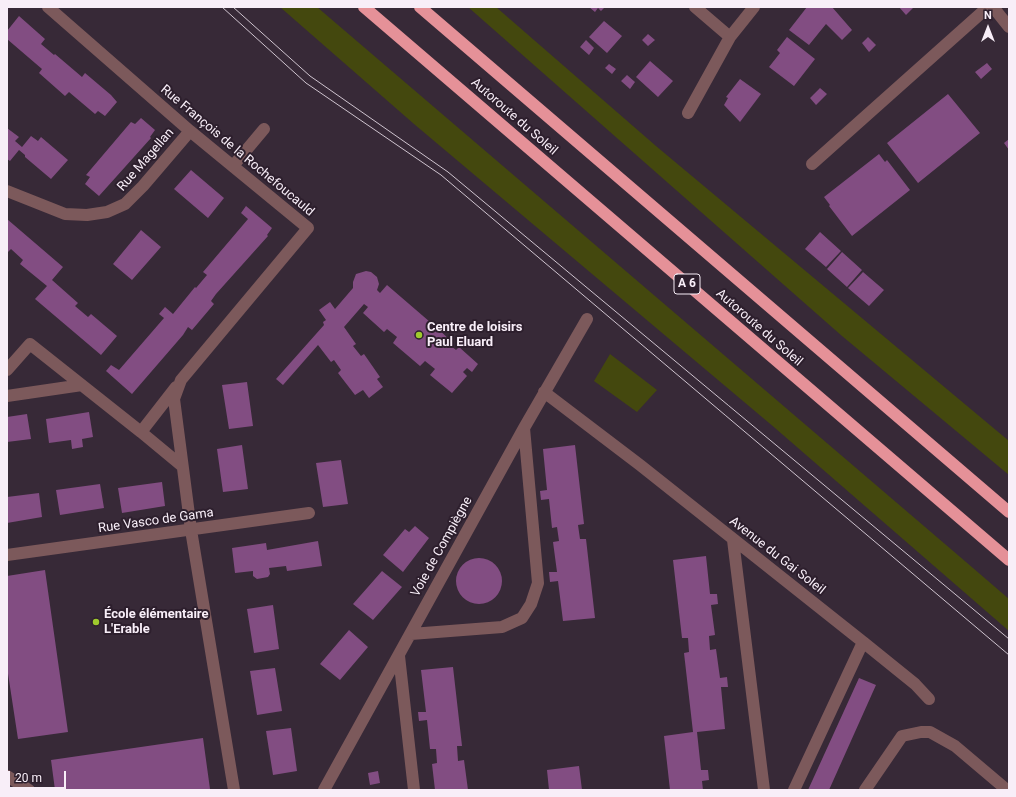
<!DOCTYPE html>
<html>
<head>
<meta charset="utf-8">
<style>
	body { margin:0 }
	#map { position:relative; width:1016px; height:797px; overflow:hidden; background:#372937; font-family:Roboto,sans-serif }
	canvas { display:block }
	.frame { position:absolute; inset:0; border:8px solid #f8eef8; pointer-events:none }
	.north { position:absolute; left:968px; top:8px; width:40px; height:40px; -webkit-text-stroke:3px #2d1f2d; paint-order:stroke; rotate:0deg; font-size:11px; font-weight:700; line-height:16px; text-align:center; color:#f8eef8 }
	.north::after { content:''; display:block; margin:auto; width:14px; height:18px; background:#f8eef8; clip-path:polygon(50% 0,100% 100%,50% 72%,0 100%) }
	.scale { position:absolute; left:8px; top:771px; width:58px; height:18px; box-sizing:border-box; border:2px solid #f8eef8; border-top:0; padding-left:5px; font-size:12px; line-height:14px; white-space:nowrap; color:#f8eef8; -webkit-text-stroke:3px #2d1f2d; paint-order:stroke }
</style>
</head>
<body>
<div id="map">
<canvas width="1016" height="797"></canvas>
<div class="frame"></div>
<div class="north">N</div>
<div class="scale">20 m</div>
</div>
<script>
const ctx = document.querySelector('canvas').getContext('2d');
ctx.lineJoin = 'round';
function fillPath(path, color) { ctx.fillStyle = color; ctx.fill(path, 'evenodd'); }
const poly = rows => new Path2D(rows.map(r => 'M' + r).join(''));
function trace(path, color, width, dash) { ctx.strokeStyle = color; ctx.lineWidth = width; ctx.lineCap = dash ? 'butt' : 'round'; ctx.setLineDash(dash || []); ctx.stroke(path); }
function write(font, color, halo, rows, align = 'center') {
  ctx.font = font + ' Roboto,sans-serif'; ctx.lineWidth = 4; ctx.setLineDash([]); ctx.textBaseline = 'middle'; ctx.strokeStyle = halo; ctx.fillStyle = color; for (const [text, x, y, turn = 0] of rows) {
    ctx.save(); ctx.translate(x, y); ctx.rotate((+turn || 0) * Math.PI / 180); ctx.textAlign = isNaN(turn) ? turn : align; if (halo) ctx.strokeText(text, 0, 0); ctx.fillText(text, 0, 0); ctx.restore();
  }
}
fillPath(poly([
	[280,7,317,7,966,562,1009,599,1009,631,775,428,414,124],
	[468,7,496,7,656,146,1009,441,1009,475,842,336],
	[610,354,657,390,637,412,594,381]
]), '#44480e');
fillPath(poly([
	[589,7,605,7,601,11,598,8,595,12],
	[807,7,832,7,852,30,842,40,826,24,809,45,789,30],
	[899,7,914,7,906,15],
	[19,16,45,39,41,44,54,55,55,54,82,77,85,73,111,95,117,102,105,116,98,111,95,114,69,92,65,96,39,73,42,69,7,39,7,31],
	[604,21,622,36,607,53,589,37],
	[648,34,655,40,648,46,642,40],
	[787,37,815,59,794,86,769,67,780,53,777,50],
	[868,37,876,45,869,52,862,43],
	[586,40,594,48,589,55,580,47],
	[650,61,673,81,658,97,636,77],
	[987,63,992,69,981,79,975,72],
	[609,64,616,69,612,74,605,68],
	[627,75,635,82,630,89,621,81],
	[740,79,761,94,740,122,724,105,728,98,726,97],
	[820,88,827,94,816,105,810,98],
	[948,94,980,133,918,183,887,143],
	[141,118,155,130,150,137,151,138,99,196,85,184,90,177,86,175,131,122,135,124],
	[7,128,19,137,15,141,22,147,31,136,38,141,41,137,68,160,51,179,25,157,25,155,19,150,10,161,7,159],
	[1009,139,1009,150,1004,143],
	[879,154,885,162,887,160,910,190,852,236,829,206,830,205,824,197],
	[191,170,224,198,208,218,174,189],
	[246,206,272,228,267,235,268,236,216,294,211,301,214,304,192,330,188,327,183,335,132,394,106,371,111,365,119,370,164,318,159,314,165,307,173,314,195,287,196,288,207,275,203,272,248,219,241,213],
	[7,219,63,267,52,280,78,303,75,306,88,317,91,314,117,336,101,355,35,299,47,286,20,264,23,260,11,249,7,253],
	[141,230,161,247,132,280,113,264],
	[820,232,841,251,826,267,805,249],
	[842,252,862,270,847,287,827,269],
	[366,271,371,272,377,277,379,284,377,290,380,293,387,285,430,322,427,325,432,329,435,326,453,343,451,346,456,350,459,347,478,364,472,372,467,368,463,372,467,376,452,393,430,375,435,369,425,361,420,366,393,343,397,337,387,329,384,332,363,313,368,307,364,304,344,327,356,344,353,346,361,356,364,354,380,377,377,379,383,387,369,398,363,390,355,395,338,373,341,370,334,360,331,362,318,345,283,385,276,379,324,325,323,322,326,320,319,310,330,302,335,309,353,288,353,282,356,274],
	[863,272,884,290,869,306,848,288],
	[247,382,253,426,229,429,222,385],
	[89,412,93,437,82,439,83,447,72,449,71,440,49,443,46,419],
	[27,414,31,439,7,442,7,417],
	[242,445,248,489,223,492,217,449],
	[575,445,584,524,578,525,580,539,586,539,595,618,563,621,558,581,550,582,549,572,557,572,553,542,559,541,557,527,552,528,549,499,541,500,540,491,547,490,543,449],
	[341,460,348,504,323,507,316,463],
	[162,482,165,506,122,513,118,488],
	[100,484,104,508,60,515,56,490],
	[39,493,42,517,7,523,7,497],
	[415,526,429,538,403,572,383,555,405,529,409,532],
	[318,541,322,566,287,571,286,566,269,568,270,574,268,577,257,579,253,576,253,571,235,573,232,548,266,543,267,550],
	[706,556,710,594,717,594,718,604,711,605,715,635,709,636,710,650,716,649,720,678,727,677,728,687,721,687,725,729,697,732,701,770,708,770,709,780,702,781,703,790,670,790,664,736,693,732,684,653,689,652,688,638,682,638,673,560],
	'456 581a23 23 0 1 1 46 0a23 23 0 1 1-46 0Z',
	[45,570,68,732,18,739,7,667,7,576],
	[382,571,402,587,373,620,353,604],
	[273,605,279,649,254,653,247,609],
	[349,630,368,647,340,680,320,664],
	[453,667,462,746,457,746,458,761,464,760,468,790,435,790,432,764,437,763,436,749,430,749,427,720,419,721,418,712,426,712,421,670],
	[275,668,282,711,257,715,250,671],
	[859,678,876,685,829,790,808,790],
	[291,728,297,771,273,775,266,731],
	[203,738,210,789,55,790,51,760],
	[579,766,582,790,549,790,547,770],
	[378,771,380,783,370,785,368,773]
]), '#824d82');
trace(poly([
	[48,7,190,131,308,228,181,380,174,399,191,530,234,790],
	[695,7,730,37],
	[993,7,1009,27],
	[688,113,730,37,754,7],
	[812,164,988,7],
	[233,166,264,129],
	[7,191,65,214,87,215,107,212,125,204,143,186,190,131],
	[7,370,30,344,141,432],
	[176,387,141,432,182,466],
	[544,392,640,465,863,642,794,790],
	[7,396,82,385],
	[733,540,764,790],
	[7,555,309,513],
	[411,634,502,627,522,618,531,604,538,583,524,428],
	[863,642,915,684,929,699],
	[399,656,414,790],
	[7,776,29,790],
	[324,790,524,428,587,319],
	[865,790,902,736,921,732,930,732,955,746,1007,790]
]), '#7c595b', 12);
trace(poly([
	[364,7,1009,560],
	[420,7,1009,512]
]), '#e59198', 12);
trace(poly([
	[222,7,306,83,441,175,1009,655],
	[233,7,310,76,448,172,1009,639]
]), '#cfc4cf', 1);
for (const [x, y, r, color] of [
	[419,335,4,"#9fca2d"],
	[96,622,4,"#9fca2d"]
]) { const dot = new Path2D(); dot.arc(x, y, r, 0, 2 * Math.PI); ctx.fillStyle = color; ctx.fill(dot); trace(dot, '#2d1f2d', 1.5); }
for (const [x, y, w] of [
	[687,284,26]
]) { const box = new Path2D(); box.roundRect(x - w / 2, y - 10, w, 20, 3); ctx.fillStyle = '#2d1f2d'; ctx.fill(box); trace(box, '#f8eef8', 1); }
write('bold 12px', '#f8eef8', null, [
	["A 6",687,284]
]);
write('13px', '#f8eef8', '#2d1f2d', [
	["Autoroute du Soleil",514,117,41],
	["Rue François de la Rochefoucauld",237,151,40],
	["Rue Magellan",146,160,-49],
	["Autoroute du Soleil",759,328,41],
	["Rue Vasco de Gama",156,521,-8],
	["Voie de Compiègne",442,547,-61],
	["Avenue du Gai Soleil",777,556,38]
]);
write('bold 13px', '#f8eef8', '#2d1f2d', [
	["Centre de loisirs",427,328],
	["Paul Eluard",427,343],
	["École élémentaire",104,615],
	["L'Erable",104,630]
], 'left');
</script>
</body>
</html>
